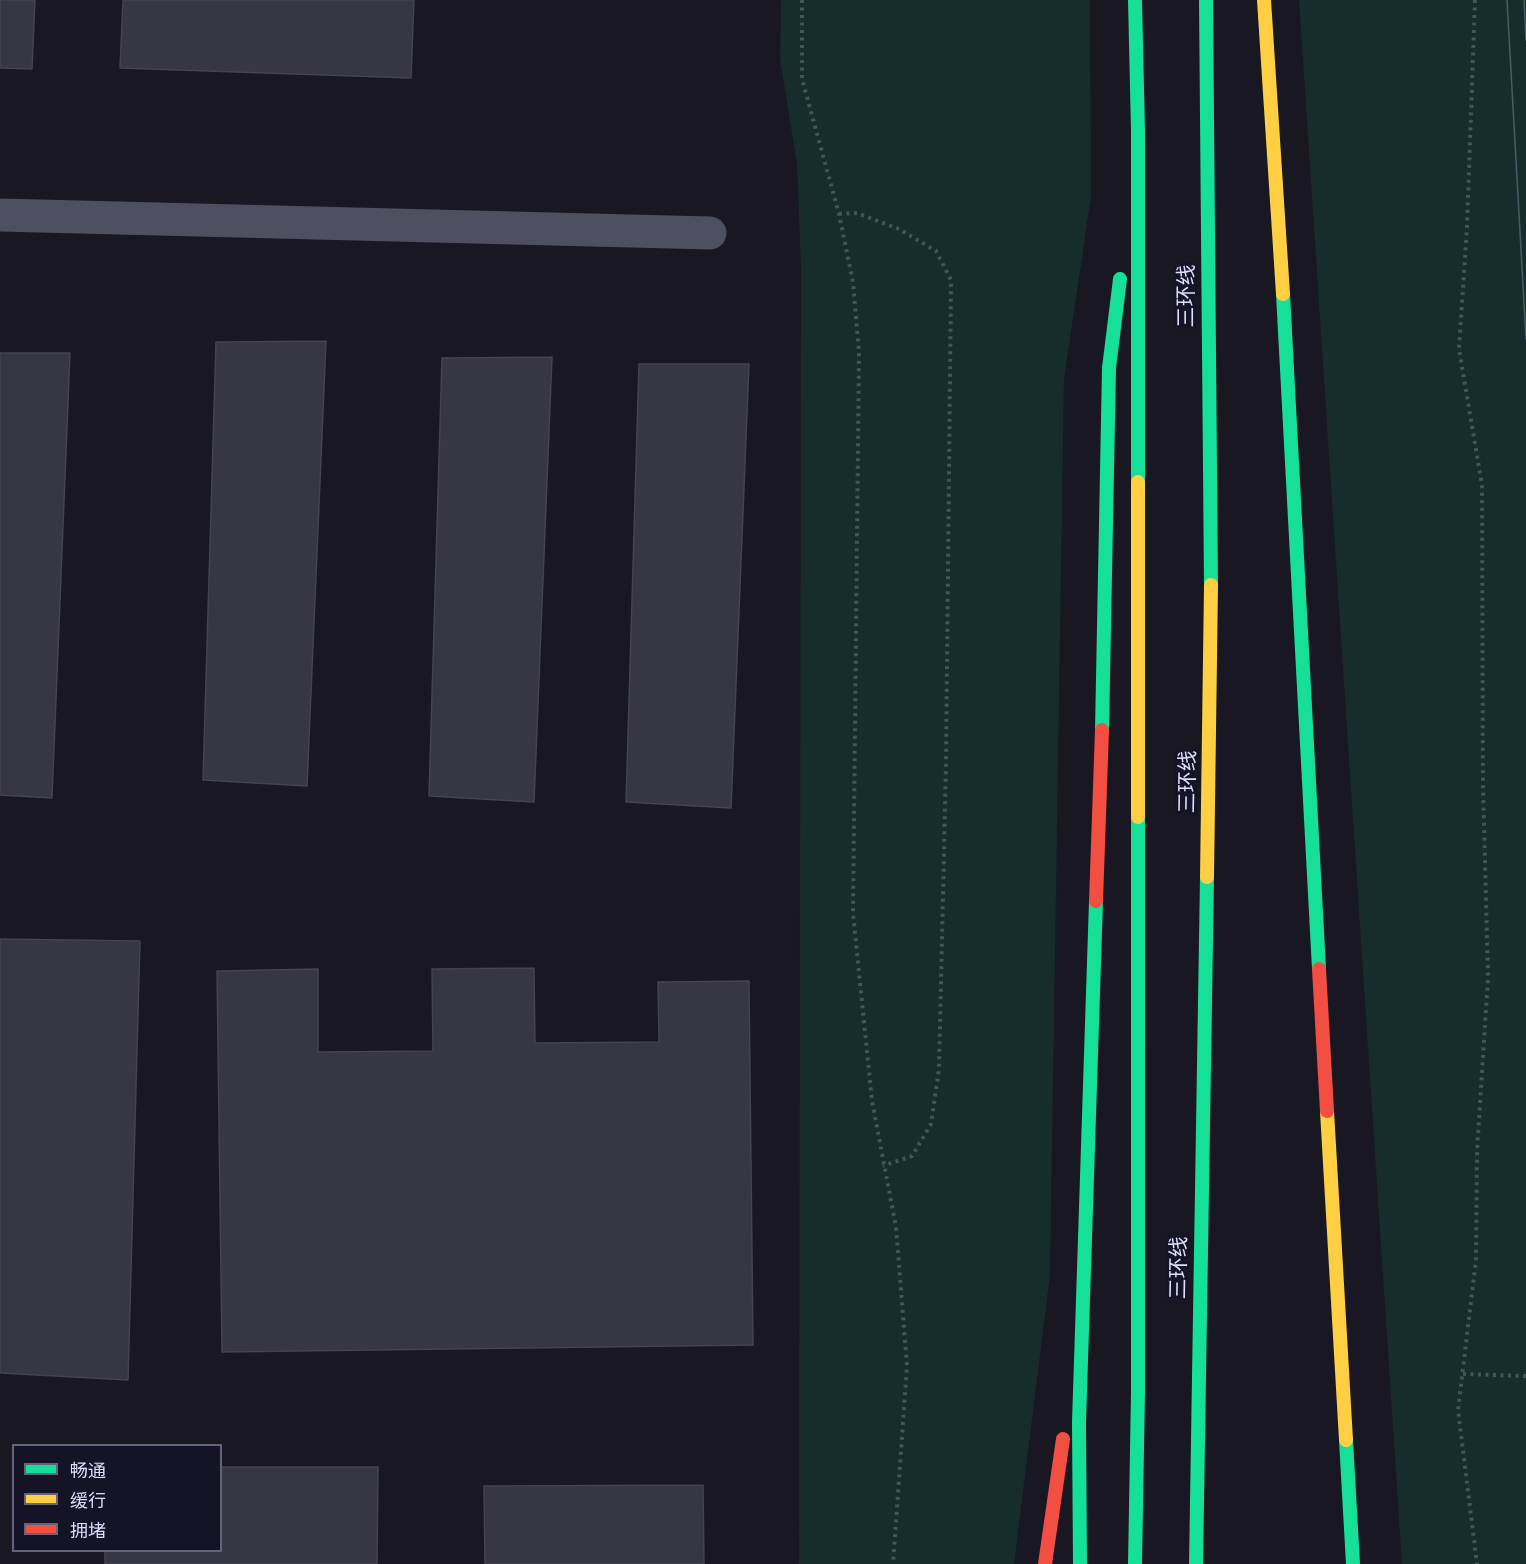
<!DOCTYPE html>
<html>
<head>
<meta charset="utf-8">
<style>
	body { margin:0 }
	#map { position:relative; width:1526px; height:1564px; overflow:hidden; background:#181722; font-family:Raleway,"Noto Sans SC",sans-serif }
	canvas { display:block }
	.legend { position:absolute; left:12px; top:1444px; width:210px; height:108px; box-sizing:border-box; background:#151326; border:2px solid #65647b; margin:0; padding:8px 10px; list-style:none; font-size:18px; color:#deddfb }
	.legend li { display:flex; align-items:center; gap:12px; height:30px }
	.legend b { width:30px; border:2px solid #65647b }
</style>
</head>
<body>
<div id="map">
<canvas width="1526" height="1564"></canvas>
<ul class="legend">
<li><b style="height:8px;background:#16e098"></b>畅通</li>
<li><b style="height:8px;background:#ffcf43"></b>缓行</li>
<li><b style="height:8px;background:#f24e42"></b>拥堵</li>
</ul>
</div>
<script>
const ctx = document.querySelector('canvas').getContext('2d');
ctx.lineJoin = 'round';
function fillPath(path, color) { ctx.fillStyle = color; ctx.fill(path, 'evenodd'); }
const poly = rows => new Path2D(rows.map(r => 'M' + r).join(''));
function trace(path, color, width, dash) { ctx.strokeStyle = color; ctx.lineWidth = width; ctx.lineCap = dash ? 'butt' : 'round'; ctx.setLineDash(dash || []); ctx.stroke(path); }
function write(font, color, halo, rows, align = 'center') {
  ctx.font = font + ' Raleway,"Noto Sans SC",sans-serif'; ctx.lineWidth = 6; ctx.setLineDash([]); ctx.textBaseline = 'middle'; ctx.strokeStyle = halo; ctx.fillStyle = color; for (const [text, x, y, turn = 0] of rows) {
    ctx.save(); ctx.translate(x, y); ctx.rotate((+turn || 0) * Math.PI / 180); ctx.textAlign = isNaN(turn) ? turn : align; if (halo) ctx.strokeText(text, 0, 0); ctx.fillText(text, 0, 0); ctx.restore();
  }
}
fillPath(poly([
	[781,0,1090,0,1091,196,1064,379,1050,1274,1014,1564,799,1564,801,267,797,164,780,59],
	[1299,0,1526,0,1526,1564,1402,1564]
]), '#172d2b');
const building = poly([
	[0,0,35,0,32,69,0,68,0,0],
	[123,0,414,0,411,78,120,68,123,0],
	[326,341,307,786,203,780,216,342,326,341],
	[0,353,70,353,52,798,0,795,0,353],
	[552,357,534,802,429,796,442,358,552,357],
	[639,364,749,364,731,808,626,802,639,364],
	[0,939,140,941,128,1380,0,1373,0,939],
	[534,968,535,1043,659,1042,658,982,749,981,753,1345,222,1352,217,971,318,969,318,1052,433,1051,432,969,534,968],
	[220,1467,378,1467,377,1564,105,1564,105,1550,220,1550,220,1467],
	[703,1485,704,1564,485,1564,484,1486,703,1485]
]);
fillPath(building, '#373643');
trace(building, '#454354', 1.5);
trace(poly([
	[802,0,802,79,839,214,853,282,859,353,853,913,872,1101,896,1227,907,1366,893,1564],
	[1475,0,1467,227,1459,349,1482,485,1483,785,1488,977,1477,1151,1476,1260,1458,1410,1477,1564],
	[839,214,857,213,899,229,936,251,951,280,946,764,939,1069,931,1124,912,1156,883,1166],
	[1463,1374,1526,1376]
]), '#47535d', 4, [3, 4.5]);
trace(poly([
	[0,215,710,233]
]), '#4e4f61', 33);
trace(poly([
	[1135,0,1138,131,1138,482],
	[1206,0,1211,585],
	[1283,294,1319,969],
	[1102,730,1109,368,1120,279],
	[1346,1440,1353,1564],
	[1080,1564,1079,1422,1096,901],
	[1135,1564,1138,1392,1138,817],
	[1196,1564,1207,877]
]), '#16e098', 14);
trace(poly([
	[1264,0,1283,294],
	[1138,482,1138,817],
	[1207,877,1211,585],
	[1327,1111,1346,1440]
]), '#ffcf43', 14);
trace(poly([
	[1096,901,1102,730],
	[1319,969,1327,1111],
	[1045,1564,1063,1439]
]), '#f24e42', 14);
trace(poly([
	[1507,0,1526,339],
	[1524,0,1526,40]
]), '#485d68', 1.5);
write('21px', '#deddfb', '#151326', [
	["三环线",1187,296,-90],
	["三环线",1188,782,-89],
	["三环线",1179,1268,-89]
]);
</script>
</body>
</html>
